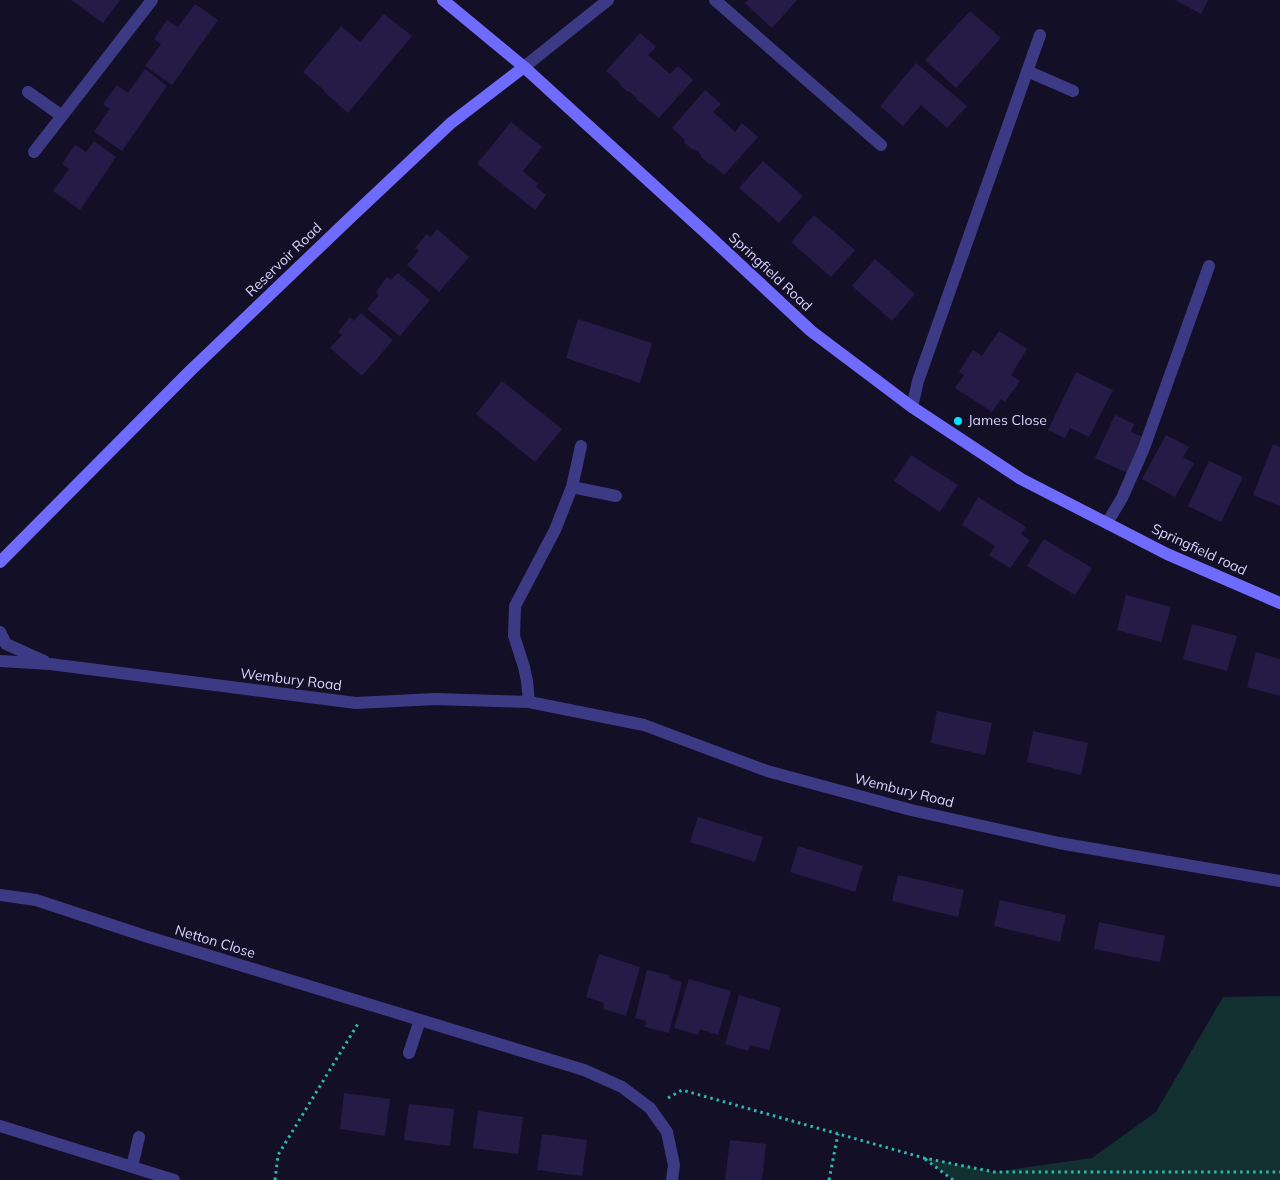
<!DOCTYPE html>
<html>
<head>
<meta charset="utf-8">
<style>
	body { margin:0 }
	canvas { display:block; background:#130f26 }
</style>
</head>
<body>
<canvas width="1280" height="1180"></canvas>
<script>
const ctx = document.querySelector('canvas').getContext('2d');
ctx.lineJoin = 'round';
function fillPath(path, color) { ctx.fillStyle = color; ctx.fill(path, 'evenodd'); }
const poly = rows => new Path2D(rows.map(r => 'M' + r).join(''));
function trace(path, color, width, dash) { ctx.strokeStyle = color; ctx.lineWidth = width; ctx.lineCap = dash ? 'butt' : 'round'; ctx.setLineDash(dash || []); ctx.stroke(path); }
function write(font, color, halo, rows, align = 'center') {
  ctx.font = font + ' Mulish,sans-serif'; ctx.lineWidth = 4; ctx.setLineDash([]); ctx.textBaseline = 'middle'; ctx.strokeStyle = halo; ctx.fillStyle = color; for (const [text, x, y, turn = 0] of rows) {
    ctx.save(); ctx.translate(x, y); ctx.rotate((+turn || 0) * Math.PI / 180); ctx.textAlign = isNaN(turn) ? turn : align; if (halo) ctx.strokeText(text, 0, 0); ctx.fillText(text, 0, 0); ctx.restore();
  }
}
fillPath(poly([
	[1280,996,1280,1180,953,1180,924,1158,994,1172,1092,1158,1156,1112,1223,997]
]), '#12302f');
fillPath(poly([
	[71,0,120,0,103,23],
	[748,0,797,0,772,28,745,3],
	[1175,0,1208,0,1201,14],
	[195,4,218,20,172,85,145,66,161,44,154,39,167,20,178,27],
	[970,11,1001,38,956,88,925,60],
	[384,14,412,36,348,113,324,92,325,91,303,72,341,26,360,42],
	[640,33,656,47,648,55,670,74,678,66,693,80,659,118,636,99,637,98,633,95,629,91,628,92,619,84,620,83,606,71],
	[916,63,967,106,947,128,921,105,903,126,880,106],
	[145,69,167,86,122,151,94,132,110,109,103,104,117,85,128,93],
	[705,90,721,104,713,112,735,132,742,123,758,137,724,175,711,164,710,165,701,157,701,155,698,152,694,149,693,150,684,142,685,140,672,128],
	[511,122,542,147,523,171,538,184,536,187,546,195,535,210,477,164],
	[94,141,116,157,80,210,53,191,69,169,62,164,75,145,86,152],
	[763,161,803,196,779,223,739,188],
	[814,215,855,250,831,277,791,242],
	[437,229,469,257,439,292,407,265,419,251,415,248,427,234,431,237],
	[875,259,915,294,892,321,852,286],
	[398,273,430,300,400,336,367,309,379,295,376,292,387,277,391,280],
	[361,313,393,340,362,376,330,348,342,335,338,332,350,317,354,321],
	[578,319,652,343,640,383,566,358],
	[999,331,1027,349,1011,375,1020,381,1005,402,1001,399,992,412,955,388,964,375,959,372,973,350,982,356],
	[1076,372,1113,390,1089,437,1070,428,1065,438,1048,430],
	[502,381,562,429,535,462,476,414],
	[1115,415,1134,424,1131,432,1143,437,1127,473,1095,458],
	[1166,435,1189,447,1183,457,1194,463,1175,497,1142,479],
	[1273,444,1280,447,1280,506,1253,495],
	[911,455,958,485,940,512,894,481],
	[1209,461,1243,477,1221,522,1188,506],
	[978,497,1026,527,1021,534,1030,540,1010,568,989,555,995,546,962,525],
	[1044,539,1092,568,1075,595,1027,566],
	[1126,595,1171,607,1161,642,1117,630],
	[1192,624,1237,636,1227,671,1183,659],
	[1256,652,1280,659,1280,696,1247,687],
	[937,711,992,723,985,755,931,743],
	[1033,731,1088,743,1081,775,1027,762],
	[698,817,763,837,755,862,690,842],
	[798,846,863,866,855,892,790,872],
	[898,875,964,890,958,917,892,901],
	[1000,900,1066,915,1060,942,994,926],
	[1099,922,1165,936,1160,962,1094,949],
	[599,954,640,967,626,1016,603,1009,604,1003,586,997],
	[647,970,669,975,669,978,682,982,669,1033,645,1027,646,1021,635,1018],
	[689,979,731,991,718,1035,700,1029,698,1035,674,1028],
	[739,995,781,1008,769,1050,750,1045,748,1051,725,1044],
	[344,1093,390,1099,385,1136,340,1129],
	[409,1104,454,1109,450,1146,404,1140],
	[478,1111,523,1117,518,1154,473,1148],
	[542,1134,587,1140,582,1176,537,1170],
	[730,1140,766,1144,762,1180,725,1180]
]), '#241b47');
trace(poly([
	[668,1098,682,1090,924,1158,994,1172,1280,1172],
	[925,1159,953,1180],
	[275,1180,278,1155,359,1022],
	[829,1180,838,1134]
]), '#2fb8b0', 3, [2.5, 4]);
trace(poly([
	[715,0,881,145],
	[1107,523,1122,498,1144,448,1209,266]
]), '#3d3a85', 12);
trace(poly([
	[524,67,608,0],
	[1027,71,1073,91],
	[28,92,62,116],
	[34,152,152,0],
	[912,407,918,381,1040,35],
	[572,487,616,496],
	[0,632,6,644,44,661],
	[0,661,50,664,356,703,435,699,529,702,644,725,767,771,911,810,1059,843,1280,881],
	[529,702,527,681,524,667,514,636,515,606,555,530,572,487,581,446],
	[0,895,36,900,145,936,584,1070,622,1087,650,1108,667,1132,674,1165,672,1180],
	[409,1053,420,1020],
	[0,1126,174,1180],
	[132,1167,139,1137]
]), '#3d3a85', 12);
trace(poly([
	[443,0,524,67,707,234,811,331,912,407,1021,479,1167,554,1280,603],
	[0,562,190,371,349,219,451,123,524,67]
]), '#6f6bff', 12);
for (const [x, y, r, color] of [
	[958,421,5,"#00e5ff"]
]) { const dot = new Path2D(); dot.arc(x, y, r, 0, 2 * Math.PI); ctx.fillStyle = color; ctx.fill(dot); trace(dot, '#130f26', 2); }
write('14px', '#d9d4ff', '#130f26', [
	["Reservoir Road",284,260,-44],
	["Springfield Road",770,272,43],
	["Springfield road",1199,550,25],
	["Wembury Road",291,680,7],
	["Wembury Road",904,791,14],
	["Netton Close",215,942,17]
]);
write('14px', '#d9d4ff', '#130f26', [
	["James Close",968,421]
], 'left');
</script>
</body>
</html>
